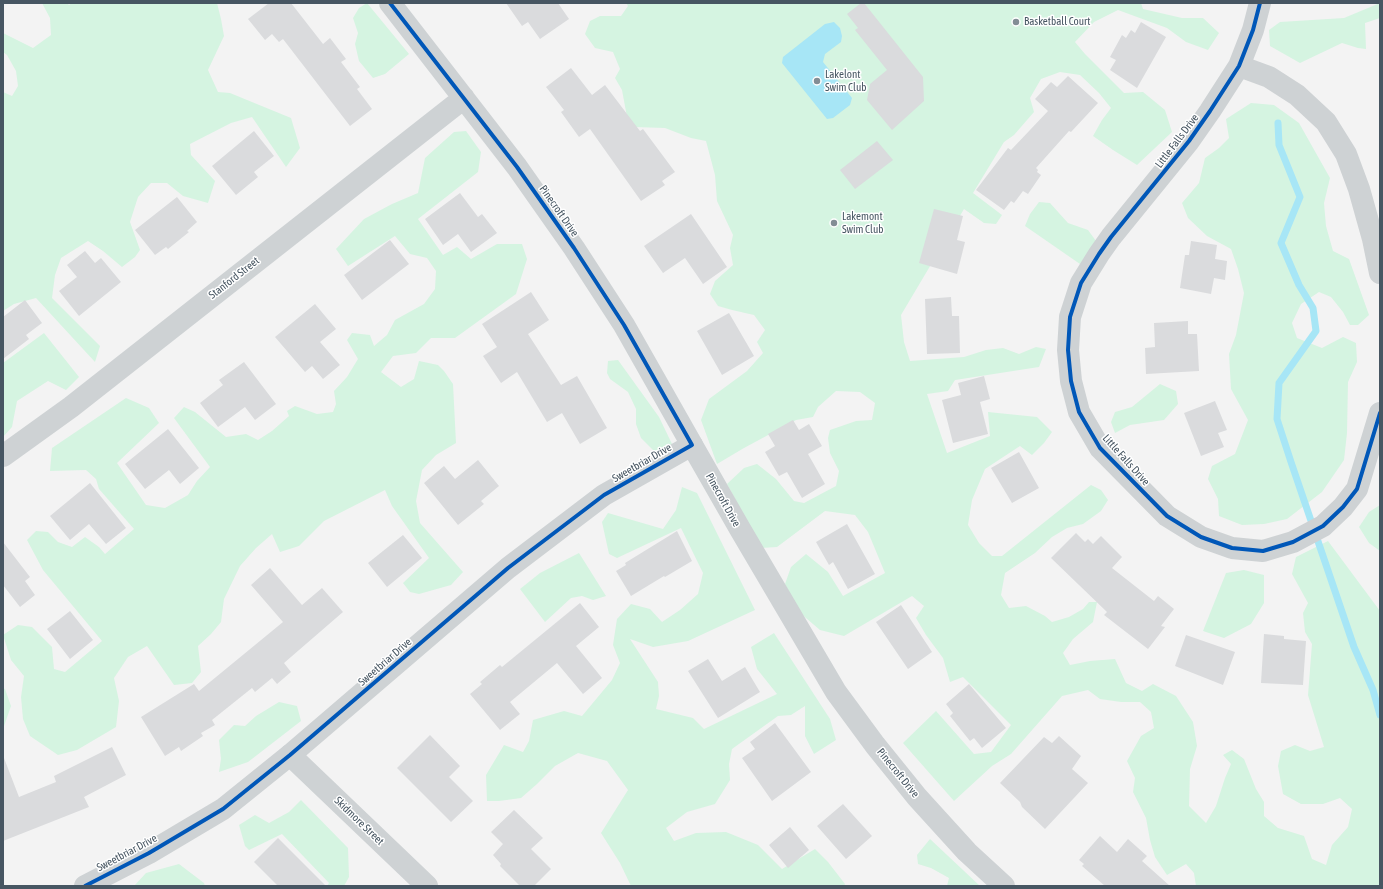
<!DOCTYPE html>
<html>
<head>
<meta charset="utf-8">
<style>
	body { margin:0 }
	#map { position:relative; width:1383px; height:889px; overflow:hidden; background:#f3f3f3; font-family:"Asap Condensed",sans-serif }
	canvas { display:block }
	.frame { position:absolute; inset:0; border:4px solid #475662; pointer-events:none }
</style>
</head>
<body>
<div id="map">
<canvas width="1383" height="889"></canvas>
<div class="frame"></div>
</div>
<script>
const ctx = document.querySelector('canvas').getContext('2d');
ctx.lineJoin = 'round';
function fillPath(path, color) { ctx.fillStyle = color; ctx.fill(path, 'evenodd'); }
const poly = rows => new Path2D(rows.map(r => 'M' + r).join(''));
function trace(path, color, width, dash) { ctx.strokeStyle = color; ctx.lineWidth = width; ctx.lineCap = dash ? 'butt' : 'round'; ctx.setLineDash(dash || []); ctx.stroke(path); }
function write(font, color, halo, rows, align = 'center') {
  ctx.font = font + ' "Asap Condensed",sans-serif'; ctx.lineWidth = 3; ctx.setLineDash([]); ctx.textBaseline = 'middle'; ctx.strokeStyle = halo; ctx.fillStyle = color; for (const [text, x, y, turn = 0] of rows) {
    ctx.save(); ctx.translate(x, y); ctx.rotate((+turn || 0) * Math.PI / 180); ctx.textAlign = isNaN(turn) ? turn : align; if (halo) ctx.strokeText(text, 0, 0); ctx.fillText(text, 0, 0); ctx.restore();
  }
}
fillPath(poly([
	[42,3,67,3,69,5,72,3,217,3,221,19,224,36,208,70,218,92,230,93,291,118,300,148,286,167,252,117,231,123,190,144,191,155,215,181,208,203,183,196,167,183,151,183,138,197,130,222,140,250,135,257,122,267,103,251,88,241,61,258,55,275,52,298,100,346,95,362,36,298,14,304,3,311,3,92,12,96,18,86,16,71,7,55,3,52,3,33,33,48,51,35,50,18],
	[367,3,409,54,385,74,373,78,359,61,355,44,358,33,353,18,359,8],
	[626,3,1141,3,1143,9,1182,18,1203,18,1219,33,1208,50,1186,42,1167,28,1118,10,1094,22,1075,42,1085,54,1124,93,1143,92,1165,110,1172,132,1137,165,1113,150,1093,136,1102,120,1111,108,1099,93,1080,75,1060,72,1041,79,1030,98,1034,112,1014,135,1004,142,973,193,1002,215,996,224,984,223,964,209,901,315,904,342,910,361,964,357,986,350,1003,348,1019,354,1036,347,1046,349,1039,367,955,380,948,391,927,394,947,453,990,436,988,412,1037,417,1052,432,1044,443,1032,455,1020,446,985,469,972,500,968,525,979,543,992,556,1002,556,1091,485,1101,490,1108,500,1101,511,1083,524,1067,528,1052,537,1035,553,1005,573,1001,595,1009,608,1026,606,1045,616,1052,622,1069,617,1083,609,1089,602,1097,602,1093,622,1073,639,1063,653,1070,665,1090,661,1115,659,1126,683,1142,691,1153,684,1176,696,1193,722,1197,746,1190,769,1189,806,1206,823,1216,806,1225,778,1231,764,1223,755,1232,750,1244,759,1256,789,1264,802,1264,816,1278,828,1304,836,1312,859,1326,865,1332,845,1348,827,1352,809,1340,798,1323,804,1301,804,1283,794,1278,766,1281,751,1295,745,1310,751,1324,747,1308,695,1312,644,1305,632,1303,613,1308,603,1292,574,1296,557,1328,541,1380,611,1380,886,1196,886,1194,873,1186,864,1167,875,1155,857,1150,840,1146,818,1133,792,1135,778,1127,761,1141,736,1154,728,1151,712,1140,702,1121,702,1100,699,1088,690,1062,696,1011,754,992,766,954,801,903,743,936,711,974,754,991,752,1011,725,963,677,950,682,943,658,926,635,916,618,924,606,912,596,844,636,820,630,799,612,785,584,791,567,806,554,828,572,843,596,885,573,868,532,855,515,825,511,777,547,761,548,727,484,744,468,757,464,776,479,794,501,804,503,836,486,839,471,830,453,828,438,830,430,856,421,872,420,875,403,860,392,836,391,818,407,813,417,796,420,744,448,717,464,701,420,709,399,747,371,763,353,757,342,765,330,754,315,732,310,718,306,710,294,715,281,733,265,730,248,733,235,717,201,715,175,706,141,691,138,665,128,634,127,627,117,622,90,615,78,620,69,613,52,595,48,585,34,590,21,600,16,621,16,628,6],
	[1380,3,1380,18,1365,23,1366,49,1358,48,1342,43,1300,63,1270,46,1269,30,1280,22,1344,18],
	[1251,103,1274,105,1299,123,1330,178,1324,203,1326,226,1333,251,1349,259,1369,315,1358,325,1350,325,1343,312,1331,297,1319,292,1301,304,1292,323,1297,338,1322,348,1343,337,1356,343,1357,362,1348,382,1347,433,1344,460,1322,492,1287,519,1264,524,1242,525,1219,516,1218,499,1208,479,1212,466,1235,454,1248,420,1231,389,1229,354,1236,335,1244,293,1238,269,1231,249,1207,236,1188,218,1182,203,1199,183,1205,158,1219,148,1229,138,1226,119],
	[466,131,481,152,478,172,418,219,443,255,457,247,471,259,497,244,522,244,527,259,516,294,455,338,431,338,416,353,393,356,381,372,401,387,414,379,419,361,438,365,444,371,453,384,456,443,436,455,422,470,416,501,420,523,463,572,451,585,419,594,410,592,403,583,429,558,392,506,385,490,324,521,299,546,280,552,272,534,256,548,240,566,224,599,221,622,211,634,198,646,201,672,192,683,174,685,147,646,128,657,114,678,119,701,116,727,77,750,58,755,30,736,23,719,21,697,24,676,11,660,3,635,18,625,32,627,52,647,54,669,65,672,102,641,43,570,27,540,36,531,48,532,58,542,72,547,85,537,99,547,105,554,134,529,99,489,96,479,86,470,50,471,52,448,126,398,149,408,159,423,117,463,146,505,165,508,188,495,197,481,210,467,174,418,184,407,195,412,226,437,246,434,258,440,272,431,289,416,287,411,295,406,317,414,333,412,336,404,334,391,347,377,358,359,347,340,352,333,370,335,374,346,387,335,395,320,424,304,435,289,436,271,427,258,410,254,395,236,348,266,336,249,364,219,392,204,418,193,425,158,454,132],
	[1039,202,1050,203,1068,223,1088,230,1096,241,1080,264,1025,226,1030,214],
	[44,333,79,377,66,390,48,381,17,401,12,427,3,437,3,363],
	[618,360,659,417,672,444,657,454,641,438,636,424,636,409,628,392,610,379,607,373,608,361],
	[1160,384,1176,391,1178,404,1164,420,1130,425,1115,433,1111,422,1115,412,1132,407],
	[682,487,697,493,755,610,688,641,653,647,630,639,658,682,659,696,656,709,693,718,704,729,777,694,757,669,751,647,774,633,830,719,836,740,814,754,805,736,805,706,791,715,778,716,732,749,729,764,730,780,715,804,687,812,666,828,674,841,696,833,726,832,758,845,782,869,815,849,828,862,845,884,844,886,631,886,620,863,601,833,628,790,607,761,578,753,555,766,537,784,521,798,499,801,487,801,486,775,504,745,523,752,529,741,533,720,564,711,582,716,612,680,620,663,613,645,617,619,631,604,650,609,662,622,680,610,698,594,703,573,681,528,617,558,609,554,602,522,608,513,663,529,676,510],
	[1380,505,1380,551,1369,543,1359,527,1369,512],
	[579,553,606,596,593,600,582,596,571,598,545,622,520,589,540,573],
	[1244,570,1264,575,1264,603,1251,624,1224,638,1203,631,1226,573],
	[3,688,5,689,11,706,3,729],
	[279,702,297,706,301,721,248,762,219,772,221,759,219,740,234,725,245,726,256,716],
	[301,800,348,848,349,877,344,886,327,886,329,883,282,834,249,850,245,846,239,825,255,815,269,823,289,812],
	[930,839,980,886,947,886,949,878,931,868,918,864,917,855],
	[179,864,204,883,205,886,134,886,146,873]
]), '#d5f4e1');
fillPath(poly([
	[834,22,840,28,842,36,841,42,825,54,823,62,852,98,850,105,833,118,827,119,782,63,783,57,825,24]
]), '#a7e6f6');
trace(poly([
	[1278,123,1279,145,1300,197,1281,243,1299,285,1313,308,1316,331,1279,383,1277,419,1291,462,1354,647,1373,690,1380,715]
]), '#a7e6f6', 7);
fillPath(poly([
	[269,3,291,3,323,44,330,38,346,59,341,62,360,87,357,89,372,109,350,126,283,39,279,42,272,34,265,40,248,19],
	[506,3,558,3,569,19,540,39,528,22,522,26],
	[861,3,864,3,923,77,924,101,892,130,867,100,870,84,887,70,855,30,858,28,847,14],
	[1141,22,1166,37,1137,88,1110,70,1116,60,1110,57,1122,35,1126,38,1131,30,1135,33],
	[571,68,592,95,605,85,640,131,643,129,675,172,662,181,665,185,641,201,590,129,579,137,561,112,564,110,546,87],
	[1068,76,1098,103,1071,132,1069,131,1036,168,1038,170,1037,172,1041,175,1028,194,1023,191,1014,203,1011,201,1004,210,976,190,1008,148,1011,150,1048,111,1035,99,1051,82,1057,87],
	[254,131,274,156,254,172,258,177,236,195,212,166],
	[877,141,893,160,855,189,840,170],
	[460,193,478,217,482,214,497,233,471,252,458,234,443,245,425,219],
	[177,197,197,222,187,231,189,232,168,249,166,247,155,255,135,230],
	[934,209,963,216,957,240,965,242,957,274,919,263],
	[691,214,727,267,703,284,685,258,663,273,644,246],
	[390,240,409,264,362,300,344,275],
	[1191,241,1217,245,1215,259,1227,261,1225,280,1214,278,1211,294,1180,288,1185,255,1189,255],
	[85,251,95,263,101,258,121,282,79,316,59,291,77,277,67,265],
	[531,292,549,320,528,334,561,385,577,376,607,428,580,444,562,413,547,422,517,372,501,383,483,356,497,347,482,324],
	[951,297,952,316,959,316,960,353,927,354,925,299],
	[25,300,42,323,26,335,29,339,3,359,3,317],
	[315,304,336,329,320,342,340,365,323,379,312,366,305,372,275,337],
	[729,313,754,356,722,375,697,331],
	[1188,321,1188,334,1197,334,1199,371,1146,374,1145,348,1155,347,1154,323],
	[244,362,276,404,255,420,245,407,218,427,200,403,223,385,219,380],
	[984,376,990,399,980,402,988,434,953,443,942,400,961,395,958,383],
	[1215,401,1227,430,1218,433,1224,447,1201,456,1184,413],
	[793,420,799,430,809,424,822,446,808,454,825,484,802,498,787,472,779,476,765,452,775,446,768,434],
	[168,429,199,468,180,484,169,470,145,489,125,464],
	[1019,452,1039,488,1012,503,991,468],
	[478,460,499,486,481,501,484,504,458,525,424,483,444,466,455,479],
	[90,483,126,528,106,544,89,524,70,540,50,516],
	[847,524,875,574,848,589,833,562,829,565,816,542],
	[677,531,692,561,665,577,664,576,631,596,616,571,626,565,625,563],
	[1076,533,1085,542,1088,539,1093,544,1101,536,1122,557,1112,568,1154,601,1158,596,1174,609,1161,626,1165,627,1148,649,1104,615,1107,612,1051,558],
	[403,535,422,558,387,587,368,563],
	[3,542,30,577,25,581,35,595,20,607,3,585],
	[270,568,302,605,322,588,343,612,284,663,291,672,277,684,272,678,255,692,252,688,212,720,215,725,201,733,203,736,181,751,179,747,165,756,141,717,194,684,199,691,283,622,251,585],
	[580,603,599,627,576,646,602,678,583,694,557,663,510,702,520,714,500,730,470,694,482,684,480,682,500,665,502,667],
	[901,605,932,652,908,669,876,622],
	[70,611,93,640,70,659,47,629],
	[1264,634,1284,636,1284,639,1306,641,1303,685,1261,683],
	[1186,635,1235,652,1223,685,1175,666],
	[708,659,722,681,745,667,760,692,718,718,688,671],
	[969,684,1006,728,982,748,974,738,970,741,950,716,953,713,946,704],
	[775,723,811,772,772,801,742,758,755,749,750,742],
	[430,735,460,766,449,777,473,801,451,822,397,768],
	[1059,736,1081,756,1072,769,1088,783,1045,829,1022,807,1020,802,1000,783,1044,737,1052,743],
	[112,747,126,775,84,797,89,807,3,841,3,759,4,758,19,797,56,782,54,776],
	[843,804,872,836,846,859,817,826],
	[514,810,543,838,531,849,551,869,534,886,520,886,500,866,501,864,493,855,503,844,491,832],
	[790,827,809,850,788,868,769,845],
	[1100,836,1117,852,1128,839,1147,856,1142,861,1170,886,1105,886,1082,866,1084,864,1079,860],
	[278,838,326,886,278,886,254,862]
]), '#dadbdd');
trace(poly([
	[390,3,517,167,574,248,624,325,692,445],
	[1260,3,1253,30,1239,66,1210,111,1189,141,1111,237,1099,254,1081,283,1070,317,1068,350,1071,381,1079,412,1100,448,1167,516,1201,537,1232,548,1263,551,1293,542,1323,526,1343,507,1357,489,1380,413],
	[1239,66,1269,77,1297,95,1326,122,1346,154,1359,189,1373,239,1380,273],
	[3,456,71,407,464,98],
	[290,755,427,886]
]), '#ced2d4', 22);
trace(poly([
	[85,886,149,853,223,809,290,755,508,568,604,495,692,445,740,529,836,692,875,745,917,797,967,852,1004,886]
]), '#ced2d4', 22);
trace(poly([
	[1260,3,1253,30,1239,66,1210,111,1189,141,1111,237,1099,254,1081,283,1070,317,1068,350,1071,381,1079,412,1100,448,1167,516,1201,537,1232,548,1263,551,1293,542,1323,526,1343,507,1357,489,1380,413],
	[85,886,149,853,223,809,290,755,508,568,604,495,692,445,624,325,574,248,517,167,390,3]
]), '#0057b8', 4);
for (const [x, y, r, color] of [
	[1016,22,4,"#838d95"],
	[817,81,4,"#838d95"],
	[834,223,4,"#838d95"]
]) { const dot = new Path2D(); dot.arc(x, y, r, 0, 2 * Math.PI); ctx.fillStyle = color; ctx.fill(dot); trace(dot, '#fff', 1.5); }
write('11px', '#475662', '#fff', [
	["Basketball Court",1024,22],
	["Lakelont",825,75],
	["Swim Club",825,88],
	["Lakemont",842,217],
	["Swim Club",842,230]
], 'left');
write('11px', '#475662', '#fff', [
	["Little Falls Drive",1177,141,-53],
	["Pinecroft Drive",559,211,55],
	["Stanford Street",234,278,-38],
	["Little Falls Drive",1126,460,48],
	["Sweetbriar Drive",642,463,-30],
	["Pinecroft Drive",723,500,61],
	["Sweetbriar Drive",385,662,-41],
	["Pinecroft Drive",898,773,51],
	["Skidmore Street",359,821,44],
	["Sweetbriar Drive",127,853,-28]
]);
</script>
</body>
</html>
